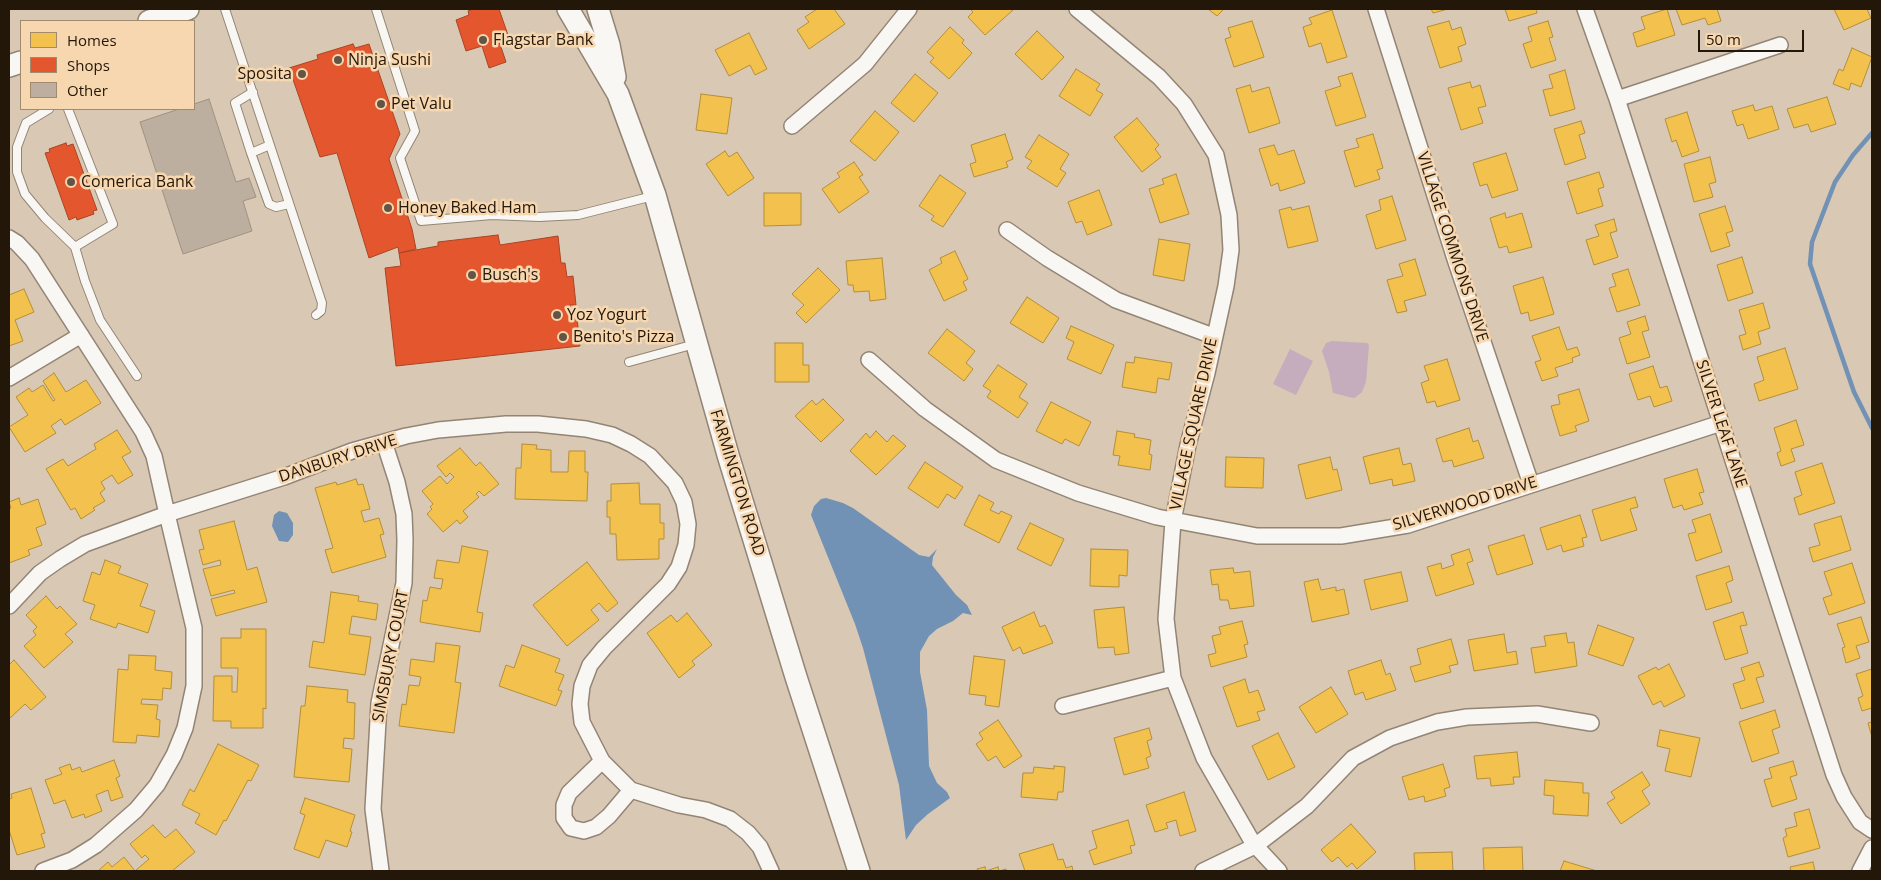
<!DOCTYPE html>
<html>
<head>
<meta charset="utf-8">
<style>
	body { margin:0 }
	#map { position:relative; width:1881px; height:880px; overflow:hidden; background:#d9c8b3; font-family:"Open Sans",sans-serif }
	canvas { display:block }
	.frame { position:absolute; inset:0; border:10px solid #221708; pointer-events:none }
	.legend { position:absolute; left:20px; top:20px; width:175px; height:90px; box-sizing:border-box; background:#f7d7b0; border:1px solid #a28a6d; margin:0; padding:6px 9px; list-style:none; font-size:15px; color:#221708 }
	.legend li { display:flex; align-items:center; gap:10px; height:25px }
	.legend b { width:25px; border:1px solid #a28a6d }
	.scale { position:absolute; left:1698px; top:30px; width:106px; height:22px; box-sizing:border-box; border:2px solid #221708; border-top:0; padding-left:6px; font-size:15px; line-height:18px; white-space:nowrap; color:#221708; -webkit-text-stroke:4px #f7d7b0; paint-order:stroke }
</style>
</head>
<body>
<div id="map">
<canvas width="1881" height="880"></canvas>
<div class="frame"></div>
<ul class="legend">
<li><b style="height:14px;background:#f2c14e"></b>Homes</li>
<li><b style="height:14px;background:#e4572e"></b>Shops</li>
<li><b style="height:14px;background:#bdaf9f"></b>Other</li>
</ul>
<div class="scale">50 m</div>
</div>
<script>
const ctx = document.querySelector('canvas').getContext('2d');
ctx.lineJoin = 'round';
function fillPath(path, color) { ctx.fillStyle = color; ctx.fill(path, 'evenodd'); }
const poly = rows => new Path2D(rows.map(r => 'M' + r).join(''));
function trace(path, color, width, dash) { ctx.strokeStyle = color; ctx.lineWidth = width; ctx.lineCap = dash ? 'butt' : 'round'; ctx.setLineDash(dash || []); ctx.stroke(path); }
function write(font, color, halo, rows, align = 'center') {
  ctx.font = font + ' "Open Sans",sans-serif'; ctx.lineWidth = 5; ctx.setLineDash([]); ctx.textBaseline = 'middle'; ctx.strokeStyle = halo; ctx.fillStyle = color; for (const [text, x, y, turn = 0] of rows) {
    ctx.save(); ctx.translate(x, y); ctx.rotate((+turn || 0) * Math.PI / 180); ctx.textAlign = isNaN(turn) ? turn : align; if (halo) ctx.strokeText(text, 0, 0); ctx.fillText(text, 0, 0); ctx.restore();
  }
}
fillPath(poly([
	[1332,341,1367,343,1369,345,1366,382,1362,392,1356,397,1353,398,1333,393,1329,372,1322,351,1326,343],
	[1290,349,1313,361,1296,395,1273,384]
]), '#c5adbd');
fillPath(poly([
	[826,498,843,503,853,508,919,555,929,557,937,549,933,557,932,565,956,595,967,605,972,615,963,613,953,621,937,629,929,636,920,652,920,672,927,710,929,766,937,783,947,792,950,798,928,814,916,825,906,840,899,785,863,648,855,624,811,515,814,506,821,499],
	[279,511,287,513,293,523,293,535,288,542,279,541,272,526,274,515]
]), '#7191b5');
const homes = poly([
	[817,9,834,9,845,24,809,49,797,30,809,22,805,17,817,9],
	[970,9,1011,9,1013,10,985,35,968,17,973,12,970,9],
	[1208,9,1224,9,1217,16,1208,9],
	[1431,9,1448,9,1433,13,1431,9],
	[1505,9,1536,9,1537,13,1509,21,1505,9],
	[1667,9,1675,35,1637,47,1633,33,1645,29,1641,17,1667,9],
	[1676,9,1717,9,1721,21,1708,25,1705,18,1682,25,1676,9],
	[1834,9,1867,9,1871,18,1844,30,1834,9],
	[1332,10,1347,57,1327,63,1321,43,1309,47,1303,27,1312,24,1309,18,1332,10],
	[1252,21,1264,57,1234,67,1225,39,1231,37,1228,28,1252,21],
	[1449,21,1452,30,1461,27,1466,44,1458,47,1462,61,1440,68,1427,27,1449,21],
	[1548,21,1553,37,1549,38,1556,60,1531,68,1523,44,1532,41,1528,27,1548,21],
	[950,27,964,40,962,43,972,53,949,79,930,62,934,58,927,52,950,27],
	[1037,31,1064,57,1042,80,1015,54,1037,31],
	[749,33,767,69,755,75,750,65,729,76,715,50,749,33],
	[1852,48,1872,57,1861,87,1851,83,1849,90,1833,84,1839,69,1843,71,1852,48],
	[1076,69,1100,84,1096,90,1103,94,1090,116,1059,96,1076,69],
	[1565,70,1575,109,1550,116,1543,90,1553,88,1549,75,1565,70],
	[1352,73,1366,117,1336,126,1325,91,1341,86,1338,77,1352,73],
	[915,74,938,93,914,122,891,103,915,74],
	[1470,82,1472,88,1480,85,1486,106,1478,108,1483,123,1461,130,1448,88,1470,82],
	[1250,85,1252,92,1269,87,1280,123,1249,133,1236,89,1250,85],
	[701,94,732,98,727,134,696,130,701,94],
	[1827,97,1836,124,1811,132,1808,124,1794,128,1787,109,1827,97],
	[1753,105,1755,111,1772,106,1779,129,1748,139,1743,124,1737,126,1732,111,1753,105],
	[875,111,899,132,875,161,850,141,875,111],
	[1687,112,1699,151,1682,157,1676,140,1672,142,1665,119,1687,112],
	[1137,118,1159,145,1155,149,1161,157,1142,172,1114,137,1137,118],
	[1581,121,1585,133,1579,135,1586,158,1565,165,1554,129,1581,121],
	[1005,134,1013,159,1006,162,1008,167,974,177,970,164,976,162,971,145,1005,134],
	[1373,134,1383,168,1377,170,1380,179,1355,187,1344,151,1359,147,1356,139,1373,134],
	[1039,135,1069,154,1060,169,1066,173,1057,187,1027,168,1032,161,1025,157,1039,135],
	[1274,145,1278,155,1294,150,1305,183,1280,191,1278,183,1271,186,1259,149,1274,145],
	[725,151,729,157,737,152,754,178,728,196,706,164,725,151],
	[1506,153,1518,190,1492,198,1487,184,1480,186,1473,163,1506,153],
	[1710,157,1716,182,1709,184,1713,197,1694,202,1684,164,1710,157],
	[854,162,863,175,859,177,869,192,839,213,822,189,840,177,837,173,854,162],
	[1599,172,1604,187,1598,189,1603,206,1577,214,1567,182,1599,172],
	[1176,174,1189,214,1160,223,1149,189,1164,184,1162,179,1176,174],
	[940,175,966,193,943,227,931,220,934,216,919,206,940,175],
	[1099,190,1112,225,1087,235,1082,221,1076,223,1068,202,1099,190],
	[764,193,801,193,801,225,764,226,764,193],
	[1392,196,1406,240,1376,249,1366,215,1381,210,1379,200,1392,196],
	[1309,206,1318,241,1288,248,1279,210,1291,207,1292,210,1309,206],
	[1725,206,1733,231,1726,233,1730,246,1711,252,1699,214,1725,206],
	[1505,213,1506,218,1522,213,1532,247,1509,253,1507,246,1499,248,1490,218,1505,213],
	[1614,219,1617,231,1610,233,1618,257,1594,265,1586,240,1599,236,1595,225,1614,219],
	[1159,239,1190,244,1184,281,1153,275,1159,239],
	[955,251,968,279,963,282,967,290,944,301,929,270,942,263,940,258,955,251],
	[1742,257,1753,293,1728,301,1717,265,1742,257],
	[882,258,886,299,870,301,869,291,854,292,853,285,848,285,846,261,882,258],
	[1415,259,1426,295,1404,301,1407,311,1397,313,1387,280,1403,276,1399,264,1415,259],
	[818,268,840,290,806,323,796,313,804,305,792,294,818,268],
	[1628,269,1640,305,1617,312,1609,288,1616,286,1612,274,1628,269],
	[1543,277,1554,314,1530,321,1528,312,1521,314,1513,286,1543,277],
	[24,289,34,312,15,320,23,341,9,346,9,295,24,289],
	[1027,297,1059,318,1043,343,1010,323,1027,297],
	[1763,303,1770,328,1758,332,1761,344,1743,350,1739,336,1746,334,1739,310,1763,303],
	[1645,316,1649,330,1642,332,1650,357,1627,364,1619,338,1631,334,1627,322,1645,316],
	[1071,326,1114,345,1101,374,1067,359,1074,342,1066,338,1071,326],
	[1559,327,1567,350,1577,347,1580,355,1572,358,1573,362,1555,368,1558,376,1542,381,1535,362,1541,360,1532,336,1559,327],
	[947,329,975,351,966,363,973,369,964,381,928,353,947,329],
	[775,343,803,343,803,365,809,365,809,382,775,382,775,343],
	[1785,348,1798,389,1759,401,1754,384,1764,380,1757,357,1785,348],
	[1135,357,1172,363,1169,380,1158,378,1156,393,1122,387,1126,362,1134,363,1135,357],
	[1447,359,1460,400,1437,407,1435,401,1427,403,1421,383,1429,380,1424,366,1447,359],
	[998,365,1027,384,1019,397,1028,403,1018,418,987,397,991,391,983,386,998,365],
	[1653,366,1660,388,1667,386,1672,401,1654,407,1650,396,1638,400,1629,374,1653,366],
	[54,373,66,392,86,380,101,403,65,425,61,419,51,426,56,433,25,452,9,427,28,415,16,397,29,388,32,392,43,385,53,401,55,400,43,381,54,373],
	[1579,389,1589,421,1575,426,1577,431,1560,436,1551,406,1560,404,1558,395,1579,389],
	[823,399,844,420,821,442,795,416,812,400,816,405,823,399],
	[1051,402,1091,422,1079,446,1065,439,1062,444,1036,431,1051,402],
	[1796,420,1804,445,1791,449,1795,461,1781,466,1777,453,1781,451,1774,428,1796,420],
	[1469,428,1473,442,1478,440,1484,458,1454,467,1452,460,1443,462,1436,439,1469,428],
	[117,430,131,452,122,457,133,475,118,484,112,475,101,482,105,489,100,493,105,501,93,508,95,510,81,519,75,508,71,510,46,469,63,459,68,466,96,449,94,444,117,430],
	[876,431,887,442,893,435,906,446,876,475,850,451,866,433,870,438,876,431],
	[1117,431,1135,434,1134,437,1151,440,1149,454,1152,455,1150,470,1118,465,1120,456,1113,455,1117,431],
	[522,444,537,445,536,449,551,450,551,472,568,472,569,451,585,451,585,472,588,472,587,501,515,499,516,468,521,468,522,444],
	[460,448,476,466,480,462,499,484,484,496,479,491,476,494,479,497,463,511,468,517,460,524,457,520,443,532,427,514,432,509,430,507,433,504,422,491,440,476,447,484,454,477,450,473,446,477,437,466,460,448],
	[1399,448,1403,465,1411,463,1415,481,1393,486,1392,479,1370,484,1363,457,1399,448],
	[1226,457,1264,458,1263,488,1225,487,1226,457],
	[1330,457,1333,470,1337,469,1342,490,1306,499,1298,465,1330,457],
	[925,462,963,487,955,499,947,494,938,508,908,488,925,462],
	[1822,463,1835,503,1799,515,1794,498,1802,495,1795,472,1822,463],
	[1697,469,1704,492,1699,493,1703,504,1684,510,1682,505,1673,508,1664,479,1697,469],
	[356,479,358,485,363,484,370,509,361,511,364,522,379,518,384,534,380,535,386,557,332,573,325,550,333,548,315,488,336,482,337,485,356,479],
	[639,483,640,504,660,504,660,523,664,523,664,539,659,539,659,559,617,560,616,534,610,534,610,517,607,517,607,501,611,501,611,484,639,483],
	[979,495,994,503,990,510,999,514,1001,511,1012,516,999,543,964,525,979,495],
	[1635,497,1638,507,1630,509,1637,530,1601,541,1592,510,1635,497],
	[19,498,21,505,38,499,46,524,36,528,42,545,28,550,30,555,9,563,9,509,11,508,9,502,19,498],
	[1710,514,1722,552,1696,561,1688,534,1696,532,1692,520,1710,514],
	[1580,515,1587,537,1582,538,1584,546,1563,552,1561,545,1547,550,1540,528,1580,515],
	[1841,516,1851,550,1813,562,1809,548,1820,545,1814,524,1841,516],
	[234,521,247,570,257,567,267,602,216,616,211,599,235,593,234,590,211,596,203,569,221,565,220,560,203,565,199,550,204,549,199,530,234,521],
	[1030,523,1064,539,1051,566,1017,549,1030,523],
	[1524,535,1533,564,1497,575,1488,546,1524,535],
	[462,546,488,551,477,612,483,613,480,632,420,622,423,600,427,601,430,587,441,589,443,579,434,578,437,560,459,563,462,546],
	[1091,549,1128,550,1127,576,1119,575,1119,587,1090,586,1091,549],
	[1469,549,1473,561,1467,563,1474,584,1436,596,1427,567,1441,563,1442,569,1454,565,1451,555,1469,549],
	[105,560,121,566,118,573,148,584,140,606,155,611,148,633,118,623,116,628,90,619,95,605,83,601,92,572,100,575,105,560],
	[587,562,618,603,607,612,599,603,591,610,599,620,567,646,533,605,587,562],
	[1852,563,1865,603,1829,615,1823,598,1832,595,1824,572,1852,563],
	[1729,566,1733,580,1726,583,1732,602,1706,610,1696,576,1729,566],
	[1233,568,1234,573,1250,571,1254,606,1230,609,1228,600,1220,600,1218,584,1212,585,1210,570,1233,568],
	[1401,572,1408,601,1371,610,1364,580,1401,572],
	[1318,579,1321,590,1336,587,1336,591,1344,589,1349,614,1312,622,1304,582,1318,579],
	[331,592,359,596,358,601,378,604,376,620,352,616,349,634,371,637,365,675,309,667,313,641,324,643,331,592],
	[46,596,57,609,60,606,77,624,65,634,73,642,44,668,24,646,36,635,33,631,37,627,26,615,46,596],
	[1124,607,1129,653,1115,655,1114,647,1098,648,1094,610,1124,607],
	[1034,612,1040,627,1045,625,1053,643,1023,654,1020,647,1013,651,1002,627,1034,612],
	[1743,612,1747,625,1740,626,1748,653,1725,660,1713,622,1743,612],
	[687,613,712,645,692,661,695,665,679,678,647,633,671,615,677,622,687,613],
	[1861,617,1869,642,1856,646,1860,658,1846,663,1842,648,1845,647,1837,624,1861,617],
	[1242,621,1248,644,1244,645,1247,657,1211,667,1208,655,1216,653,1212,636,1221,634,1219,627,1242,621],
	[1598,625,1634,638,1623,666,1588,654,1598,625],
	[241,629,266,629,266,709,263,708,263,728,231,728,231,721,213,721,214,676,232,676,232,692,237,692,238,668,221,668,221,638,241,638,241,629],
	[1566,633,1568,643,1574,642,1577,666,1535,673,1531,648,1546,646,1544,636,1566,633],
	[1504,634,1507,653,1516,651,1518,664,1474,671,1468,640,1504,634],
	[1451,639,1458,664,1449,666,1451,672,1415,682,1410,667,1421,664,1417,649,1451,639],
	[436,643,460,646,455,682,461,683,454,733,399,726,402,704,406,705,409,685,419,686,421,677,409,675,411,659,434,662,436,643],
	[522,645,560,659,555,672,564,675,558,690,562,691,556,706,499,686,506,665,514,668,522,645],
	[129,655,156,656,155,670,172,672,171,689,163,688,162,700,142,699,141,704,158,705,156,719,160,720,159,737,137,735,136,743,113,742,118,669,128,670,129,655],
	[974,656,1005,660,999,707,985,705,986,696,969,694,974,656],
	[14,660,46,697,31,710,25,704,9,719,9,662,10,664,14,660],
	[1381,660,1386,675,1390,673,1396,690,1366,700,1363,692,1355,695,1348,671,1381,660],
	[1759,662,1764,676,1756,678,1764,702,1741,709,1733,684,1745,680,1741,668,1759,662],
	[1669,664,1685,696,1664,707,1661,701,1653,705,1638,676,1656,667,1658,670,1669,664],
	[1872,669,1872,708,1862,711,1858,698,1863,696,1856,674,1872,669],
	[1245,679,1249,693,1258,690,1265,710,1257,712,1260,720,1237,727,1223,687,1245,679],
	[307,686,348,690,347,702,355,703,354,739,344,738,343,748,352,749,349,782,294,777,301,706,305,706,307,686],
	[1331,687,1348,714,1316,733,1299,707,1331,687],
	[1775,710,1780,727,1772,730,1779,753,1752,762,1739,722,1775,710],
	[998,720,1022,756,1004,768,996,756,988,761,976,744,983,739,979,733,998,720],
	[1872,722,1872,737,1868,723,1872,722],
	[1149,728,1152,739,1147,741,1151,756,1146,758,1149,768,1124,775,1114,738,1149,728],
	[1660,730,1700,738,1691,777,1665,771,1670,749,1657,746,1660,730],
	[1278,733,1295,767,1268,780,1252,746,1278,733],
	[218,744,259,765,251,781,248,780,226,821,224,820,216,835,195,823,200,814,182,805,190,789,194,792,218,744],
	[1517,752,1520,777,1513,777,1514,784,1491,786,1490,778,1477,779,1474,756,1517,752],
	[114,760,120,776,116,778,123,797,111,801,108,790,96,795,102,811,85,818,84,814,72,818,65,800,54,804,45,780,62,774,59,768,70,764,72,770,80,767,82,772,114,760],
	[1793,761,1797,775,1790,777,1797,799,1772,807,1764,780,1772,778,1769,768,1793,761],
	[1443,764,1450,787,1444,789,1446,796,1425,802,1424,796,1409,800,1402,777,1443,764],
	[1054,766,1065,767,1063,792,1058,792,1057,800,1021,797,1023,773,1033,773,1034,767,1054,769,1054,766],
	[1642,772,1650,785,1642,791,1650,804,1621,824,1607,803,1615,798,1611,792,1642,772],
	[1545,780,1583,783,1583,793,1589,793,1588,816,1553,814,1554,796,1544,795,1545,780],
	[31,788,45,833,41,834,45,847,17,855,9,830,9,799,12,798,11,794,31,788],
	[1184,792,1196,831,1180,836,1176,820,1166,823,1168,828,1155,832,1146,805,1184,792],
	[305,798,355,815,350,831,352,832,347,847,326,840,319,858,294,849,305,815,300,813,305,798],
	[1809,809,1820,848,1788,857,1783,838,1787,836,1785,829,1797,826,1794,813,1809,809],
	[1128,820,1135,845,1130,846,1132,853,1094,865,1089,851,1097,848,1092,831,1128,820],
	[1351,824,1376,852,1357,869,1352,863,1347,867,1338,857,1332,862,1321,850,1351,824],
	[153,825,165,838,176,829,195,852,172,871,98,871,108,862,112,867,124,857,135,871,149,859,145,855,142,858,130,844,153,825],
	[1053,844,1058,860,1063,859,1066,868,1072,866,1073,871,1025,871,1019,854,1053,844],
	[1522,847,1523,871,1484,871,1483,848,1522,847],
	[1452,852,1453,871,1415,871,1414,853,1452,852],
	[1564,861,1597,871,1560,871,1564,861],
	[1813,862,1815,871,1791,871,1790,867,1813,862],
	[985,867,986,871,978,871,977,869,985,867],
	[998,867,999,871,1006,869,1007,871,986,871,998,867]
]);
fillPath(homes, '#f2c14e');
trace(homes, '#b48e39', 1);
const shops = poly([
	[473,9,499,9,509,38,499,41,506,62,489,68,482,46,466,51,456,20,469,15,468,11,473,9],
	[353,44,355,48,369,44,400,134,389,159,412,229,416,249,399,253,398,247,369,258,337,153,320,157,289,68,318,59,317,55,353,44],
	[66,143,67,146,73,144,97,210,93,211,94,214,77,220,76,217,69,220,45,153,50,152,49,149,66,143],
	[498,235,500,245,558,236,561,263,565,263,567,277,573,276,576,305,570,305,572,319,577,318,580,346,396,366,385,268,401,266,399,253,438,246,438,242,498,235]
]);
fillPath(shops, '#e4572e');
trace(shops, '#aa4423', 1);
trace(poly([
	[1872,133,1853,155,1835,182,1812,242,1810,264,1854,392,1872,428]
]), '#7191b5', 4.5);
const building = poly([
	[209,99,236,182,249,178,256,197,243,201,252,231,183,254,140,122,179,109,194,109,194,104,209,99]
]);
fillPath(building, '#bdaf9f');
trace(building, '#9f9282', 1);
const lane = poly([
	[225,9,322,303,321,311,316,315],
	[376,9,415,131,400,158,421,221,492,215,539,217,578,215,653,196],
	[253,92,235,103,251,153,269,204,276,207,289,204],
	[49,109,26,123,17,147,17,172,25,194,45,218,75,247,113,224,68,109],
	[251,153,270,145],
	[75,247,85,281,100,320,137,376],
	[629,362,695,344]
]);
const street = poly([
	[1077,9,1159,77,1184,104,1216,155,1229,215,1231,250,1226,286,1207,373,1188,445,1173,521,1166,619,1173,678,1204,758,1253,843,1279,871],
	[1376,9,1455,259,1531,484],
	[1585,9,1617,99,1834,775,1844,797,1860,822,1872,830],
	[1617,99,1780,45],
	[792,126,865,64,909,9],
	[1007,230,1047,258,1116,300,1213,336],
	[9,238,17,243,32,259,143,432,154,456,167,514,284,477,352,451,406,436,438,430,506,424,538,424,586,429,612,435,631,444,650,456,675,483,684,502,688,524,686,545,679,567,668,584,604,648,590,665,582,686,580,704,582,722,602,761,631,790,679,805,706,810,730,819,748,833,760,847,771,871],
	[869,360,925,409,996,460,1078,493,1157,517,1257,536,1341,536,1408,525,1721,423],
	[9,378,81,335],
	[9,606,40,573,60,559,85,544,167,514,194,628,194,686,185,728,174,755,157,785,136,810,96,845,72,860,43,871],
	[1063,706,1173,678],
	[602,761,569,793,564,805,564,818,571,828,584,831,596,827,609,816,631,790],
	[381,871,373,809,379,703,404,583,405,540,404,514,397,482,384,442],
	[1203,871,1255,846,1307,806,1353,758,1390,738,1437,722,1467,717,1537,714,1591,723],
	[1860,871,1872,848]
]);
const secondary = poly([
	[568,9,618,94,655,195,728,455,796,677,859,871],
	[598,9,609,45,615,77],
	[149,21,188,9],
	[9,66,21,62]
]);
trace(lane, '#938575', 10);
trace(street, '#938575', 18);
trace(secondary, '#938575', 24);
trace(lane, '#f9f7f4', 8);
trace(street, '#f9f7f4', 15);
trace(secondary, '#f9f7f4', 21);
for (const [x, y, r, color] of [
	[483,40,5,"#625544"],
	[338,60,5,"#625544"],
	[302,74,5,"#625544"],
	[381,104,5,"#625544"],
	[71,182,5,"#625544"],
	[388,208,5,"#625544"],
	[472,275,5,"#625544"],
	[557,315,5,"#625544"],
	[563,337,5,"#625544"]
]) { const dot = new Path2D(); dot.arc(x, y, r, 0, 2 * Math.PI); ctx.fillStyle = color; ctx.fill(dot); trace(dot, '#f7d7b0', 2); }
write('16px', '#221708', '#f7d7b0', [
	["Flagstar Bank",493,40],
	["Ninja Sushi",348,60],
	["Sposita",292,74,"right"],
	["Pet Valu",391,104],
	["Comerica Bank",81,182],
	["Honey Baked Ham",398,208],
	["Busch's",482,275],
	["Yoz Yogurt",567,315],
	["Benito's Pizza",573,337]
], 'left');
write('16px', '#221708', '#f7d7b0', [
	["VILLAGE COMMONS DRIVE",1452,247,72],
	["VILLAGE SQUARE DRIVE",1194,424,-78],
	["SILVER LEAF LANE",1721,424,72],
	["DANBURY DRIVE",338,459,-18],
	["FARMINGTON ROAD",737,483,73],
	["SILVERWOOD DRIVE",1465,504,-17],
	["SIMSBURY COURT",391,656,-79]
]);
</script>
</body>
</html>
